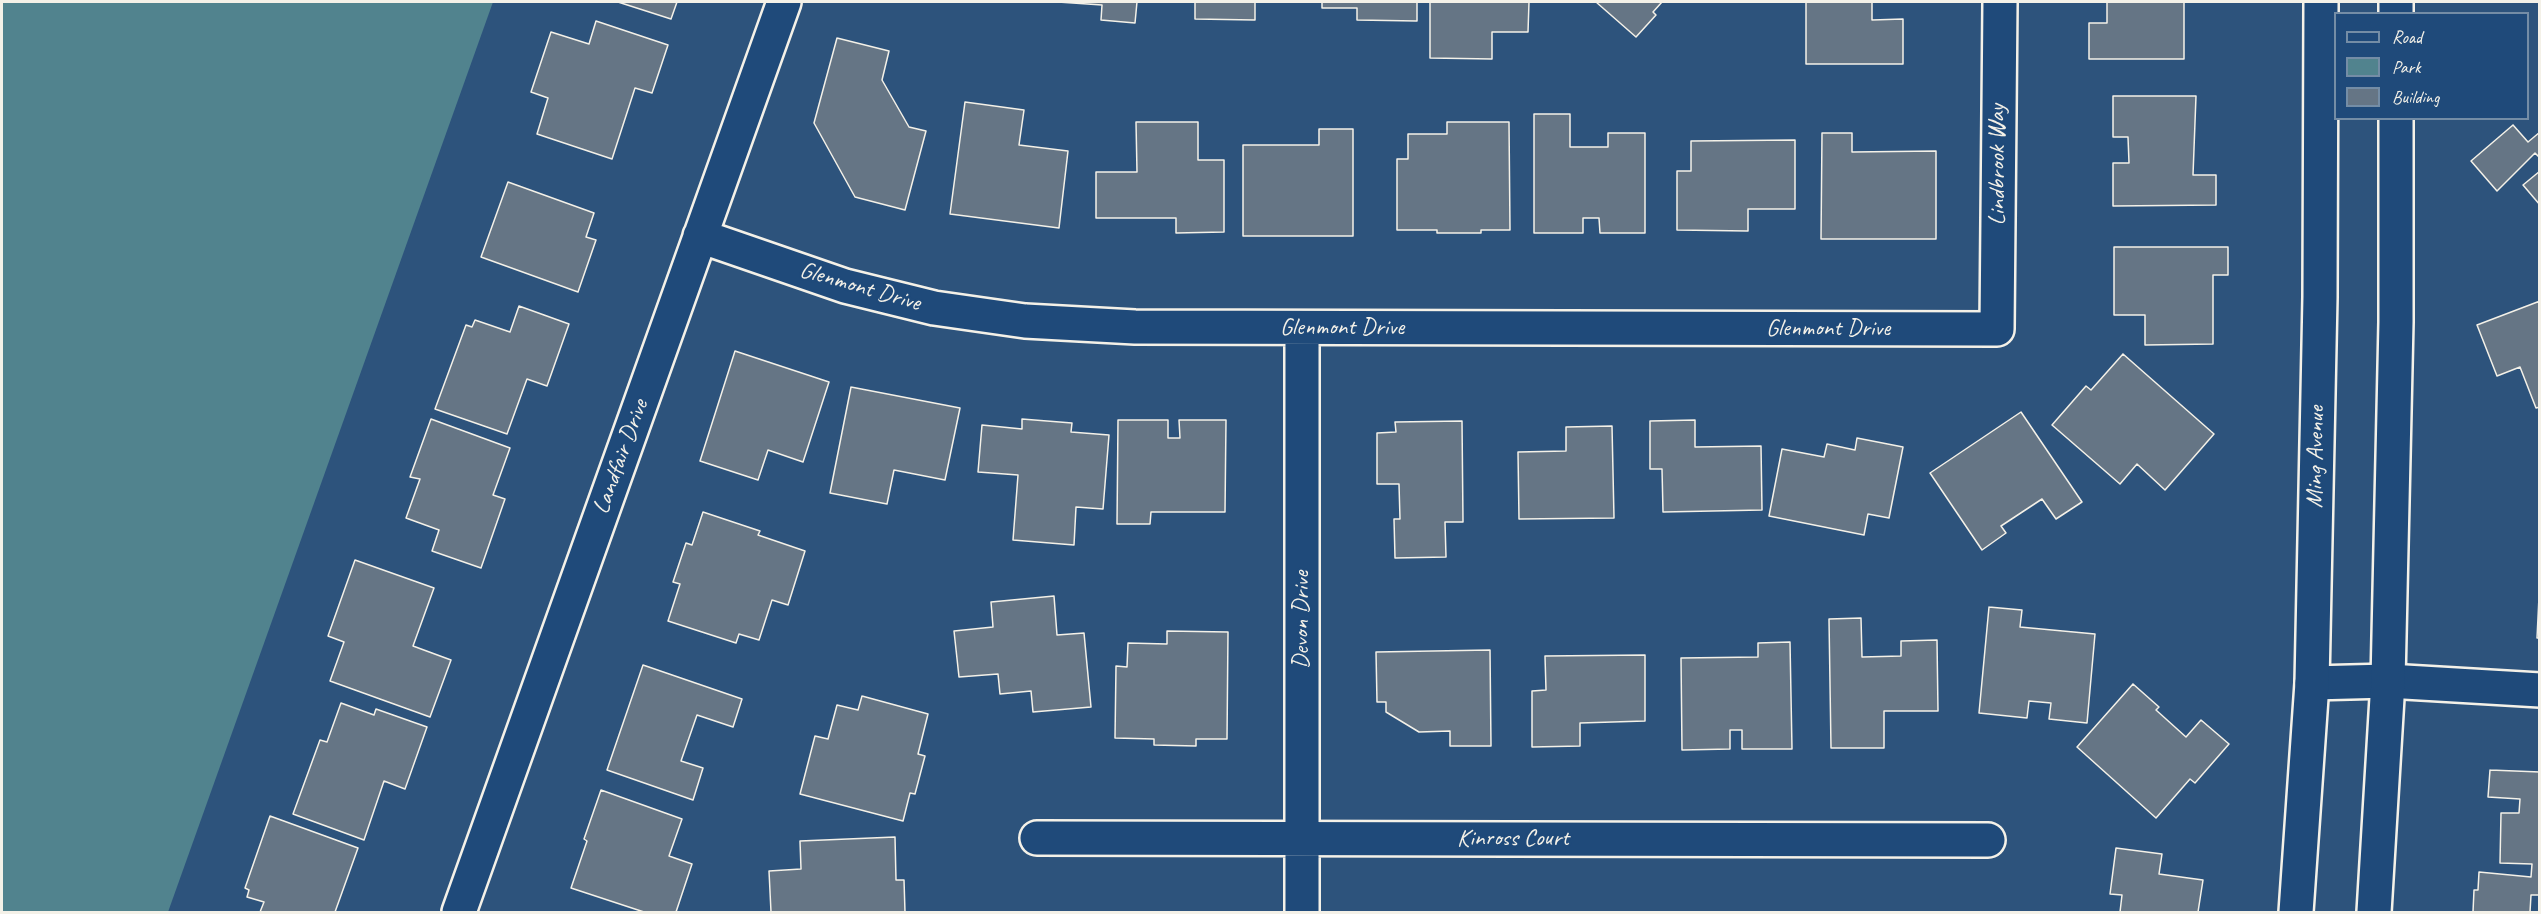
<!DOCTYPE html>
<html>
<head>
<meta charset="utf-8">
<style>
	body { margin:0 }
	#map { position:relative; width:2541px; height:914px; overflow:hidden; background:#2d537c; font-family:Caveat,sans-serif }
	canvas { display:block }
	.frame { position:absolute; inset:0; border:3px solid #f4f1e8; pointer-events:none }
	.legend { position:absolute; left:2334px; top:12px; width:195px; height:108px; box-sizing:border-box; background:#1f4a7a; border:2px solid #748da6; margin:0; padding:8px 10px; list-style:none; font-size:18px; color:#f4f1e8 }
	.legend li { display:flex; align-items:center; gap:12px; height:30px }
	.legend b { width:30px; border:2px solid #748da6 }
</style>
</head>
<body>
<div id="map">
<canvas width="2541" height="914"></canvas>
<div class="frame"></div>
<ul class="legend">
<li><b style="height:8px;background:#1f4a7a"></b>Road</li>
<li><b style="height:16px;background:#51838e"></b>Park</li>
<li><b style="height:16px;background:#657585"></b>Building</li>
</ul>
</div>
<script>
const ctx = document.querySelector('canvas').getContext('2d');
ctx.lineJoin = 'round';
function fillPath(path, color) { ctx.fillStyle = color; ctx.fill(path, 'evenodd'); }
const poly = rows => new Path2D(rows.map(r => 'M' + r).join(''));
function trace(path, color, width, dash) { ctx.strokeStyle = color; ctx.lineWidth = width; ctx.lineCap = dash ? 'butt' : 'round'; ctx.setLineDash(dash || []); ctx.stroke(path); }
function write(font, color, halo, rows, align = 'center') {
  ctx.font = font + ' Caveat,sans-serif'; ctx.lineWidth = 4.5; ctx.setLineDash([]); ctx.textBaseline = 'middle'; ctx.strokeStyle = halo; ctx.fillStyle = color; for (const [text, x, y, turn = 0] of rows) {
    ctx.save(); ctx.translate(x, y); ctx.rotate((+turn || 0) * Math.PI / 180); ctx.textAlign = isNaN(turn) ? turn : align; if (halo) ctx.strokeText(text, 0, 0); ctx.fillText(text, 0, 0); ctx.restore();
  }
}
fillPath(poly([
	[2,2,493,2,168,912,2,912]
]), '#51838e');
const building = poly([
	[618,2,677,2,671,19,618,2],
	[1058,2,1137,2,1135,23,1101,20,1102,5,1058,2],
	[1195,2,1255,2,1255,20,1195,19,1195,2],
	[1322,2,1417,2,1417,21,1357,20,1357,8,1322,8,1322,2],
	[1430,2,1529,2,1528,32,1492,32,1492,59,1430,58,1430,2],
	[1596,2,1662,2,1653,12,1656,15,1636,37,1596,2],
	[1806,2,1872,2,1872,20,1903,19,1903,64,1806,64,1806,2],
	[2107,2,2184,2,2184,59,2089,59,2089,23,2107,23,2107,2],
	[596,21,668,45,652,93,635,88,612,159,537,134,548,98,531,92,551,32,589,44,596,21],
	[837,38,889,51,882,80,909,127,926,131,905,210,855,197,814,123,837,38],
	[2113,96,2196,96,2193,175,2216,175,2216,205,2113,206,2113,163,2129,163,2128,137,2113,137,2113,96],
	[965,102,1024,110,1019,145,1068,151,1059,228,950,214,965,102],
	[1534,114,1570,114,1570,147,1608,147,1608,133,1645,133,1645,233,1600,233,1599,218,1583,218,1583,233,1534,233,1534,114],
	[1136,122,1198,122,1198,160,1224,160,1224,232,1176,233,1176,218,1096,218,1096,172,1137,172,1136,122],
	[1447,122,1509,122,1510,230,1481,230,1481,233,1437,233,1437,230,1397,230,1397,159,1408,159,1408,134,1447,134,1447,122],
	[2513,125,2528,142,2540,132,2540,158,2535,153,2497,191,2471,161,2513,125],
	[1319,129,1353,129,1353,236,1243,236,1243,145,1319,145,1319,129],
	[1822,133,1852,133,1852,152,1936,151,1936,239,1821,239,1822,133],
	[1795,140,1795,209,1748,209,1748,231,1677,230,1677,171,1691,171,1691,141,1795,140],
	[2540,171,2540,205,2523,185,2540,171],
	[508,182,594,213,586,237,596,240,578,292,481,257,508,182],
	[2114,247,2228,247,2228,275,2213,275,2213,344,2145,345,2145,315,2114,315,2114,247],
	[2540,301,2540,407,2536,408,2520,367,2497,376,2477,325,2540,301],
	[519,306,569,324,547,386,527,379,507,434,435,409,466,325,472,327,475,320,510,332,519,306],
	[735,351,829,382,803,462,768,450,758,480,700,461,735,351],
	[2123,354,2214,434,2165,490,2137,464,2120,484,2052,425,2086,386,2091,390,2123,354],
	[851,387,960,408,945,480,894,470,887,504,830,493,851,387],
	[2021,412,2082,502,2056,519,2042,499,2001,526,2006,533,1982,550,1930,473,2021,412],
	[431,419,510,448,493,495,505,499,481,568,432,551,439,530,406,518,420,479,410,477,431,419],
	[1022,419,1072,423,1071,432,1109,435,1103,509,1076,507,1074,545,1013,540,1018,475,978,472,982,425,1022,429,1022,419],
	[1118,420,1168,420,1168,438,1180,438,1179,420,1226,420,1225,512,1151,512,1150,524,1117,524,1118,420],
	[1695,420,1695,447,1761,446,1762,510,1663,512,1662,469,1650,469,1650,421,1695,420],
	[1462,421,1463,522,1445,522,1446,557,1395,558,1394,519,1400,519,1399,484,1377,484,1377,433,1396,432,1395,422,1462,421],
	[1612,426,1614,518,1519,519,1518,452,1566,451,1566,427,1612,426],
	[1857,438,1903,447,1889,518,1868,514,1864,535,1769,516,1782,449,1824,457,1827,444,1855,450,1857,438],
	[703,512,760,531,758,535,805,551,788,605,772,600,759,640,739,634,736,643,668,621,680,584,673,582,686,543,692,545,703,512],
	[355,560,434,588,413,646,451,660,430,717,330,681,344,642,328,636,355,560],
	[2540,576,2540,638,2537,638,2540,576],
	[1054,596,1057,635,1084,633,1091,707,1033,712,1031,691,1000,694,998,674,959,677,954,631,993,627,991,602,1054,596],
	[1989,607,2022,610,2020,627,2095,634,2087,723,2049,719,2051,703,2029,701,2027,718,1979,713,1989,607],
	[1861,618,1862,657,1901,656,1901,641,1937,640,1938,711,1884,711,1884,748,1831,748,1829,619,1861,618],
	[1167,631,1228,632,1227,739,1196,739,1196,746,1154,745,1154,739,1115,738,1116,666,1127,667,1128,643,1167,644,1167,631],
	[1790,642,1792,749,1742,749,1742,730,1730,730,1730,749,1682,750,1681,658,1758,657,1758,643,1790,642],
	[1490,650,1491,746,1450,746,1450,731,1419,732,1386,712,1386,702,1377,702,1376,652,1490,650],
	[1645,655,1645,721,1580,723,1580,746,1532,747,1532,691,1546,690,1545,656,1645,655],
	[643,665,742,699,733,727,697,715,681,761,703,768,693,800,607,770,643,665],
	[2133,684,2159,707,2156,710,2186,737,2201,720,2229,744,2195,783,2190,779,2156,818,2077,747,2133,684],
	[862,696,928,714,918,754,925,756,915,794,910,793,903,821,800,794,815,736,828,739,837,705,858,710,862,696],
	[341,703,374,715,376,709,427,727,405,789,384,781,364,840,293,814,320,740,327,742,341,703],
	[2490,770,2540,772,2540,895,2531,895,2530,912,2473,912,2474,890,2478,890,2479,872,2531,877,2532,864,2500,863,2501,813,2519,813,2520,799,2488,797,2490,770],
	[601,790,682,819,669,856,692,864,676,912,644,912,571,888,587,841,584,839,601,790],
	[270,816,358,848,335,912,260,912,264,902,247,897,249,890,245,888,270,816],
	[895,837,896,880,904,880,905,912,771,912,769,871,801,869,800,841,895,837],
	[2116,848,2162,854,2159,874,2203,880,2198,912,2120,912,2122,895,2110,894,2116,848]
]);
fillPath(building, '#657585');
trace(building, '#f4f1e8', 1.5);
const street = poly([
	[700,236,845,286,934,308,1025,321,1135,327,1997,329,2000,2],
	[2312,683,2388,681,2540,690],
	[1037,838,1988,840],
	[459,912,784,2],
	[1302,912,1302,328]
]);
const secondary = poly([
	[2396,2,2396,14],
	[2296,912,2312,683,2320,297,2321,2],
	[2374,912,2388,681,2396,322,2396,118]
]);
trace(street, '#f4f1e8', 38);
trace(secondary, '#f4f1e8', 38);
trace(street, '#1f4a7a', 33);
trace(secondary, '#1f4a7a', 33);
write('24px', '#f4f1e8', '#1f4a7a', [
	["Lindbrook Way",1998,165,-90],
	["Glenmont Drive",860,287,16],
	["Glenmont Drive",1342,328],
	["Glenmont Drive",1828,329],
	["Landfair Drive",621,457,-70],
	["Ming Avenue",2316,457,-89],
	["Devon Drive",1302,620,-90],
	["Kinross Court",1513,839]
]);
</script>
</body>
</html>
